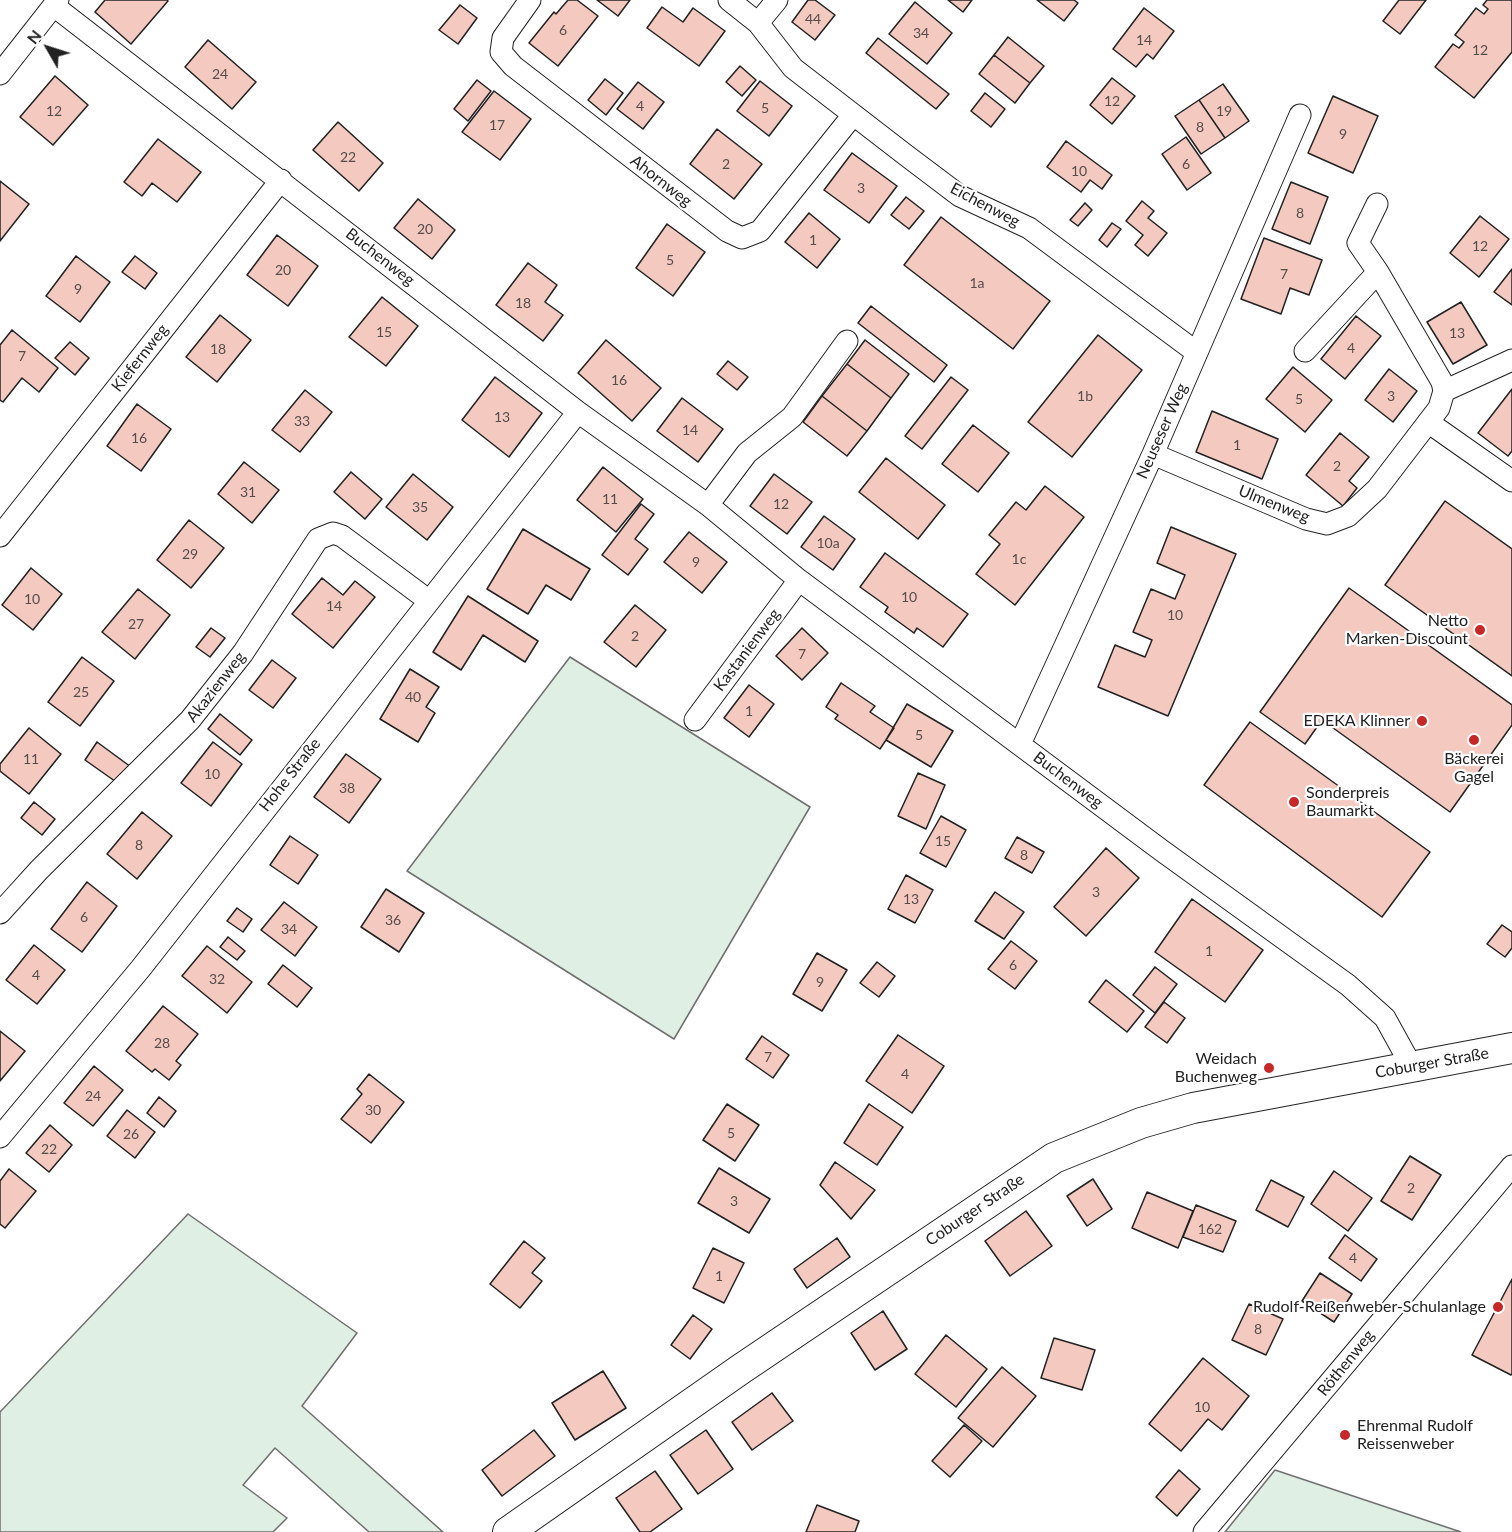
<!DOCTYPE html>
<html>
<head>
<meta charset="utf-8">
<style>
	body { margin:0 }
	#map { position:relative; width:1512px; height:1532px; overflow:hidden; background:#fff; font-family:Lato,sans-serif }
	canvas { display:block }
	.north { position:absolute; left:18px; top:18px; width:60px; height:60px; -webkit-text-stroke:4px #fff; paint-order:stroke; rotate:309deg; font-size:16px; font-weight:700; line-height:24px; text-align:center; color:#222 }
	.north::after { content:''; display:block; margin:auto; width:21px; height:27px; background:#222; clip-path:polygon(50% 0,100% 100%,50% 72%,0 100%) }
</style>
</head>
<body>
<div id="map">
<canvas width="1512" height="1532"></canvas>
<div class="north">N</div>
</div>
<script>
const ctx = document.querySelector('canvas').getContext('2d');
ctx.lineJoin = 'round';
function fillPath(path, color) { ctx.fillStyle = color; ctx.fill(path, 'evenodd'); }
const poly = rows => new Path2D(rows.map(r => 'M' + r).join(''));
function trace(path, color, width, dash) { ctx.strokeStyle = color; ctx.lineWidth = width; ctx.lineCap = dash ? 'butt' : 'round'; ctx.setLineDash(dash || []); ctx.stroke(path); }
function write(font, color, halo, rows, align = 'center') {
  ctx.font = font + ' Lato,sans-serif'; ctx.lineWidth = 4.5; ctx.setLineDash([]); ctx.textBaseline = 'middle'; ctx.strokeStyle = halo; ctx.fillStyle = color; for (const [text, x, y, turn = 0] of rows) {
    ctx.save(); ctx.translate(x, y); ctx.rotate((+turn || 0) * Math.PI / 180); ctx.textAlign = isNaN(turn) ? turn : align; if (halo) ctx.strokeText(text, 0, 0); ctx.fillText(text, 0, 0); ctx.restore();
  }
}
const green = poly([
	[570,657,810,807,674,1039,407,871,570,657],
	[188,1214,357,1333,302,1406,443,1532,369,1532,275,1448,243,1485,287,1518,273,1532,0,1532,0,1412,188,1214],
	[1275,1470,1461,1532,1225,1532,1275,1470]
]);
fillPath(green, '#e0efe3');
trace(green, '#6f6f6f', 1.5);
const building = poly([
	[105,0,167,0,168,1,131,44,95,12,105,0],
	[568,0,577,0,598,16,558,66,529,43,554,12,556,14,568,0],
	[597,0,630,0,618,16,597,0],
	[808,0,815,0,835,15,815,40,792,22,808,0],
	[948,0,972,0,963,12,948,0],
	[1037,0,1074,0,1078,3,1064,21,1037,0],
	[1399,0,1426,0,1400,34,1383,21,1399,0],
	[1487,0,1512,0,1512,52,1474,98,1435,67,1453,44,1459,48,1464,42,1455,35,1476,8,1484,14,1488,9,1483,5,1487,0],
	[915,2,952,33,927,64,889,34,915,2],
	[460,5,477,18,458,44,439,30,460,5],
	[662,7,683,22,693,8,725,31,699,66,647,28,662,7],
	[1144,8,1174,31,1153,59,1147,54,1136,67,1113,49,1144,8],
	[1008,37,1044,66,1030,83,994,55,1008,37],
	[878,38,949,94,936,109,866,53,878,38],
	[208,40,256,82,232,109,185,67,208,40],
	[994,55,1030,83,1015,103,979,74,994,55],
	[740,66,756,80,742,96,726,82,740,66],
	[55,76,88,105,53,145,20,117,55,76],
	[1112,78,1135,96,1112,124,1090,105,1112,78],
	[605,79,623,93,606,115,588,100,605,79],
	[477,80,491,91,468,121,454,109,477,80],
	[760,81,792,106,769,136,737,111,760,81],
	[638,82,664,102,643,129,617,109,638,82],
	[1223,84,1249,121,1225,138,1199,100,1223,84],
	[494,91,531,119,500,160,462,132,494,91],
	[985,93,1005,109,991,127,971,111,985,93],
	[1333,96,1378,116,1353,173,1308,153,1333,96],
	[1199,100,1225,138,1201,154,1175,116,1199,100],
	[338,122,383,163,359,191,313,150,338,122],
	[717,129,762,164,734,199,690,164,717,129],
	[1186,137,1211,173,1187,190,1162,154,1186,137],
	[158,139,201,172,177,202,152,183,142,196,124,182,158,139],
	[1066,141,1112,175,1102,189,1090,180,1081,192,1047,167,1066,141],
	[852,153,897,186,869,223,824,190,852,153],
	[0,181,29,204,0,241,0,181],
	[1291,182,1328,197,1310,244,1272,229,1291,182],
	[906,197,924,211,909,229,891,215,906,197],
	[418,199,455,230,432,259,394,228,418,199],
	[1142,201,1154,211,1148,218,1167,233,1148,256,1135,245,1143,235,1126,221,1142,201],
	[1085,203,1092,210,1078,226,1070,220,1085,203],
	[809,213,840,239,817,268,785,242,809,213],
	[1480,216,1509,239,1479,277,1450,253,1480,216],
	[941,217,1050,301,1013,349,904,265,941,217],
	[1112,223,1121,229,1107,247,1099,240,1112,223],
	[667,224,705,252,673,296,636,268,667,224],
	[277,235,318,266,288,306,247,275,277,235],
	[1264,238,1322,260,1309,295,1290,288,1281,314,1241,299,1264,238],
	[76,256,110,282,80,322,46,296,76,256],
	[135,256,157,273,145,289,122,272,135,256],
	[528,263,557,285,545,302,563,315,543,341,496,305,528,263],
	[1512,269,1512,305,1494,292,1512,269],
	[382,297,418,326,386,366,349,337,382,297],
	[1461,302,1487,345,1453,364,1427,322,1461,302],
	[871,306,947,365,934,382,858,323,871,306],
	[220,315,251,340,217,382,186,357,220,315],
	[1356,316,1381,336,1345,379,1321,359,1356,316],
	[12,330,58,368,39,392,22,378,3,402,0,400,0,345,12,330],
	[1098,335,1142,370,1072,457,1028,422,1098,335],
	[606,340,661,388,632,421,578,373,606,340],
	[865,340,909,374,891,398,847,364,865,340],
	[70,342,89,358,75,375,55,358,70,342],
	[728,361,748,377,737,390,717,374,728,361],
	[847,364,891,398,867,431,822,396,847,364],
	[1293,367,1332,400,1305,432,1266,399,1293,367],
	[1389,369,1417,391,1393,422,1365,400,1389,369],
	[495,377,542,413,509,457,462,420,495,377],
	[951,377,968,390,922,449,905,436,951,377],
	[1512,389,1512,451,1508,456,1478,433,1512,389],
	[305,390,332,412,300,452,272,430,305,390],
	[822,396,867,431,847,456,803,422,822,396],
	[682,398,723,429,698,462,657,431,682,398],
	[137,404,171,429,141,471,107,446,137,404],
	[1212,411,1278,439,1262,479,1196,452,1212,411],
	[973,425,1009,453,978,492,942,464,973,425],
	[1340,433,1369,457,1349,481,1357,488,1343,506,1306,475,1340,433],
	[886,458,945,505,918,539,859,492,886,458],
	[244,462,279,490,252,523,218,494,244,462],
	[603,467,643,499,616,532,577,500,603,467],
	[351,472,382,499,365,519,334,492,351,472],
	[413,474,453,507,427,540,386,507,413,474],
	[774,474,812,502,787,534,750,506,774,474],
	[1045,486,1084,517,1015,605,976,574,1000,544,989,535,1016,502,1026,510,1045,486],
	[1445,501,1512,549,1512,676,1385,585,1445,501],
	[641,504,654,514,635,539,648,549,628,575,602,555,641,504],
	[824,516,855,539,833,570,801,547,824,516],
	[189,520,224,548,191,588,157,560,189,520],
	[1171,527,1236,554,1168,716,1098,687,1115,645,1145,657,1152,640,1133,632,1151,589,1175,599,1185,575,1157,563,1171,527],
	[523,529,590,569,571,600,546,585,528,614,487,589,523,529],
	[689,532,727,562,702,593,664,562,689,532],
	[885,553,968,614,943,647,917,628,914,633,885,612,888,607,860,587,885,553],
	[31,568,62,594,33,630,2,605,31,568],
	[322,578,343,595,355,581,375,597,333,648,292,614,322,578],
	[1349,588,1512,705,1512,725,1450,812,1322,720,1305,744,1260,712,1349,588],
	[138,589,170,615,135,659,102,632,138,589],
	[468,596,538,641,525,662,483,635,461,670,433,652,468,596],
	[635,605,666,630,636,667,604,642,635,605],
	[211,628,225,638,210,657,196,647,211,628],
	[802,628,828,653,802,680,776,656,802,628],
	[82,657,114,681,80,726,48,702,82,657],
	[272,660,296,678,273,708,249,690,272,660],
	[410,669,439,687,426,707,435,713,418,742,380,719,410,669],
	[841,683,875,706,870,712,894,728,880,749,835,719,838,715,826,707,841,683],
	[749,685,774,704,749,737,724,718,749,685],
	[907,704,953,731,931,767,886,740,907,704],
	[220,714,252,740,240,755,208,729,220,714],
	[1250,722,1430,852,1382,917,1204,785,1250,722],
	[29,728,61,754,29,794,0,771,0,764,29,728],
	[97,742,131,767,119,784,85,760,97,742],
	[213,742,242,764,211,806,181,783,213,742],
	[346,754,381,779,349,823,314,797,346,754],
	[918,773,945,785,926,829,898,816,918,773],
	[34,802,55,819,42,835,21,818,34,802],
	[142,812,172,836,137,879,107,854,142,812],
	[941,816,966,830,946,867,920,853,941,816],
	[290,836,318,855,298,884,270,865,290,836],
	[1017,837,1044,852,1032,873,1005,858,1017,837],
	[1106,848,1139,878,1086,936,1054,907,1106,848],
	[906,875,933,890,915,923,888,909,906,875],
	[87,882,117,906,82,952,51,929,87,882],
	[386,889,424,913,399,952,361,927,386,889],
	[995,892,1024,912,1004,939,975,921,995,892],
	[1192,899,1263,950,1225,1002,1155,952,1192,899],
	[284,902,317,927,295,956,261,930,284,902],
	[237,908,252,919,243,932,227,921,237,908],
	[1502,925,1512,932,1512,948,1505,957,1487,944,1502,925],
	[228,937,245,951,237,960,220,947,228,937],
	[1011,941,1037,961,1015,989,988,969,1011,941],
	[34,945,65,970,37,1004,6,980,34,945],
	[207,946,252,982,227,1013,182,976,207,946],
	[817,953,847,970,822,1011,793,994,817,953],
	[877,962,895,976,879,997,860,983,877,962],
	[283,965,312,988,297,1007,268,984,283,965],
	[1155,967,1177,984,1155,1013,1133,995,1155,967],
	[1106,980,1144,1011,1127,1032,1089,1002,1106,980],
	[1164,1002,1185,1018,1167,1043,1145,1027,1164,1002],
	[163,1006,198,1034,176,1061,181,1065,169,1080,155,1069,152,1072,126,1051,163,1006],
	[0,1031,25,1051,0,1081,0,1031],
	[898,1035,944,1066,912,1113,866,1081,898,1035],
	[762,1036,789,1055,773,1078,746,1059,762,1036],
	[94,1066,123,1090,93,1126,64,1103,94,1066],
	[369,1074,404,1102,371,1143,341,1119,362,1094,357,1089,369,1074],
	[159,1097,176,1111,164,1127,147,1113,159,1097],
	[727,1104,759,1125,735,1161,703,1140,727,1104],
	[869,1104,903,1127,877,1165,844,1143,869,1104],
	[127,1110,155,1132,135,1158,107,1136,127,1110],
	[50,1125,72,1145,49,1172,26,1153,50,1125],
	[1410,1156,1441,1175,1412,1220,1381,1201,1410,1156],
	[835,1162,875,1190,851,1219,820,1185,835,1162],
	[719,1168,770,1199,749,1233,698,1203,719,1168],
	[9,1169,36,1191,5,1228,0,1224,0,1181,9,1169],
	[1334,1171,1372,1198,1348,1231,1311,1204,1334,1171],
	[1093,1179,1112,1209,1087,1226,1067,1196,1093,1179],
	[1271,1180,1304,1197,1288,1227,1256,1210,1271,1180],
	[1147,1192,1193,1211,1178,1248,1132,1228,1147,1192],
	[1196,1205,1236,1221,1223,1252,1183,1237,1196,1205],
	[1026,1211,1052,1246,1010,1276,985,1241,1026,1211],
	[1345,1235,1377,1259,1361,1281,1329,1258,1345,1235],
	[837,1238,850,1257,807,1288,794,1269,837,1238],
	[524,1241,545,1258,532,1273,542,1281,520,1308,490,1284,524,1241],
	[713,1248,744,1263,724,1303,693,1288,713,1248],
	[1320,1273,1352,1294,1334,1322,1302,1301,1320,1273],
	[1512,1279,1512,1374,1511,1375,1472,1355,1512,1279],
	[1249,1304,1283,1319,1266,1355,1232,1340,1249,1304],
	[883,1311,907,1349,875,1370,851,1333,883,1311],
	[693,1315,712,1329,690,1359,671,1345,693,1315],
	[946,1335,987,1369,956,1407,915,1374,946,1335],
	[1054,1338,1095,1350,1082,1390,1041,1378,1054,1338],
	[1203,1358,1249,1396,1222,1430,1208,1419,1181,1451,1149,1424,1203,1358],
	[1002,1367,1036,1396,993,1447,958,1418,1002,1367],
	[603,1371,626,1408,575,1440,552,1403,603,1371],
	[772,1393,793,1421,752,1450,732,1422,772,1393],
	[964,1425,982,1441,950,1477,932,1461,964,1425],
	[534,1430,555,1456,502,1496,482,1470,534,1430],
	[706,1430,733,1469,698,1494,670,1455,706,1430],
	[1179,1470,1200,1489,1177,1516,1156,1497,1179,1470],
	[655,1471,682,1509,650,1532,640,1532,616,1498,655,1471],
	[817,1505,859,1521,855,1532,806,1532,817,1505]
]);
fillPath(building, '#f3c9c0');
trace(building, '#222', 1.5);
const minor = poly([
	[530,0,503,38,501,52,513,66,727,231,742,238,760,231,853,115],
	[729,0,758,23,793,68,907,156,960,196,1029,228,1196,352],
	[54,6,578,412,708,505,799,580,1161,850,1348,985,1385,1018,1412,1067],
	[758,23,777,0],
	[0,74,58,0],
	[1305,351,1378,272],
	[1444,391,1512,360],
	[1428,422,1512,481],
	[1153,454,1306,519,1327,524,1348,516,1377,489,1439,408,1444,391,1442,382,1378,272,1358,243,1377,204],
	[708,505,747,453,792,417,847,341],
	[0,536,281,180],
	[695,720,799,580],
	[1020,744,1153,454,1300,115],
	[0,913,39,870,190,720,243,653,318,539,333,533,342,536,428,600],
	[0,1137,141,968,578,412],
	[1204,1532,1512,1166]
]);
const secondary = poly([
	[508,1532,741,1369,1054,1158,1141,1123,1193,1108,1512,1048]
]);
trace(minor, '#222', 23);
trace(secondary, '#222', 32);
trace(minor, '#fff', 21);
trace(secondary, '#fff', 30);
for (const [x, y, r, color] of [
	[1480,630,6,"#c62828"],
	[1422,721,6,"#c62828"],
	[1474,740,6,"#c62828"],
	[1294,802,6,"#c62828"],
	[1269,1068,6,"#c62828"],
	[1498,1307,6,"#c62828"],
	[1345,1435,6,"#c62828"]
]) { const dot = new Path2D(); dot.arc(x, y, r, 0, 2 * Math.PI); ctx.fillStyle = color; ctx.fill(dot); trace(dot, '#fff', 2); }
write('14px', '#564c4a', null, [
	["44",813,19],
	["6",563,30],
	["34",921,33],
	["14",1144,40],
	["12",1480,50],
	["24",220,74],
	["12",1112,101],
	["4",640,106],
	["5",765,108],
	["12",54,111],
	["19",1224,111],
	["17",497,125],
	["8",1200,127],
	["9",1343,134],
	["22",348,157],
	["2",726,164],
	["6",1186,164],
	["10",1079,171],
	["3",861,188],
	["8",1300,213],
	["20",425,229],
	["1",813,240],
	["12",1480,246],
	["5",670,260],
	["20",283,270],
	["7",1284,274],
	["1a",977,283],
	["9",78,289],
	["18",523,303],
	["15",384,332],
	["13",1457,333],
	["4",1351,348],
	["18",218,349],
	["7",22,356],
	["16",619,380],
	["1b",1085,396],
	["3",1391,396],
	["5",1299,399],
	["13",502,417],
	["33",302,421],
	["14",690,430],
	["16",139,438],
	["1",1237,445],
	["2",1337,466],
	["31",248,492],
	["11",610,499],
	["12",781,504],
	["35",420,507],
	["10a",828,543],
	["29",190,554],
	["1c",1019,559],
	["9",696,562],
	["10",909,597],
	["10",32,599],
	["14",334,606],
	["10",1175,615],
	["27",136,624],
	["2",635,636],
	["7",802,654],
	["25",81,692],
	["40",413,697],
	["1",749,711],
	["5",919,735],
	["11",31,759],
	["10",212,774],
	["38",347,788],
	["15",943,841],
	["8",139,845],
	["8",1024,855],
	["3",1096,892],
	["13",911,899],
	["6",84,917],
	["36",393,920],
	["34",289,929],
	["1",1209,951],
	["6",1013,965],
	["4",36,975],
	["32",217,979],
	["9",820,982],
	["28",162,1043],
	["7",768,1057],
	["4",905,1074],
	["24",93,1096],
	["30",373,1110],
	["5",731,1133],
	["26",131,1134],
	["22",49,1149],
	["2",1411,1188],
	["3",734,1201],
	["162",1210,1229],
	["4",1353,1258],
	["1",719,1276],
	["8",1258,1329],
	["10",1202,1407]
]);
write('16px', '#222', '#fff', [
	["Ahornweg",661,181,38],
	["Eichenweg",985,205,28],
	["Buchenweg",380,257,38],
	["Kiefernweg",140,358,-52],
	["Neuseser Weg",1162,431,-66],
	["Ulmenweg",1274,504,22],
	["Kastanienweg",747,650,-53],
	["Akazienweg",216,687,-52],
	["Hohe Straße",290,775,-52],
	["Buchenweg",1068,780,37],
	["Coburger Straße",1432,1063,-10],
	["Coburger Straße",975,1210,-34],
	["Röthenweg",1346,1363,-51]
]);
write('16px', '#222', '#fff', [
	["Netto",1468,621],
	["Marken-Discount",1468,639],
	["EDEKA Klinner",1410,721],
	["Bäckerei",1474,759,"center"],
	["Gagel",1474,777,"center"],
	["Sonderpreis",1306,793,"left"],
	["Baumarkt",1306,811,"left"],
	["Weidach",1257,1059],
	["Buchenweg",1257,1077],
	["Rudolf-Reißenweber-Schulanlage",1486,1307],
	["Ehrenmal Rudolf",1357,1426,"left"],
	["Reissenweber",1357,1444,"left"]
], 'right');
</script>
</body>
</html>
